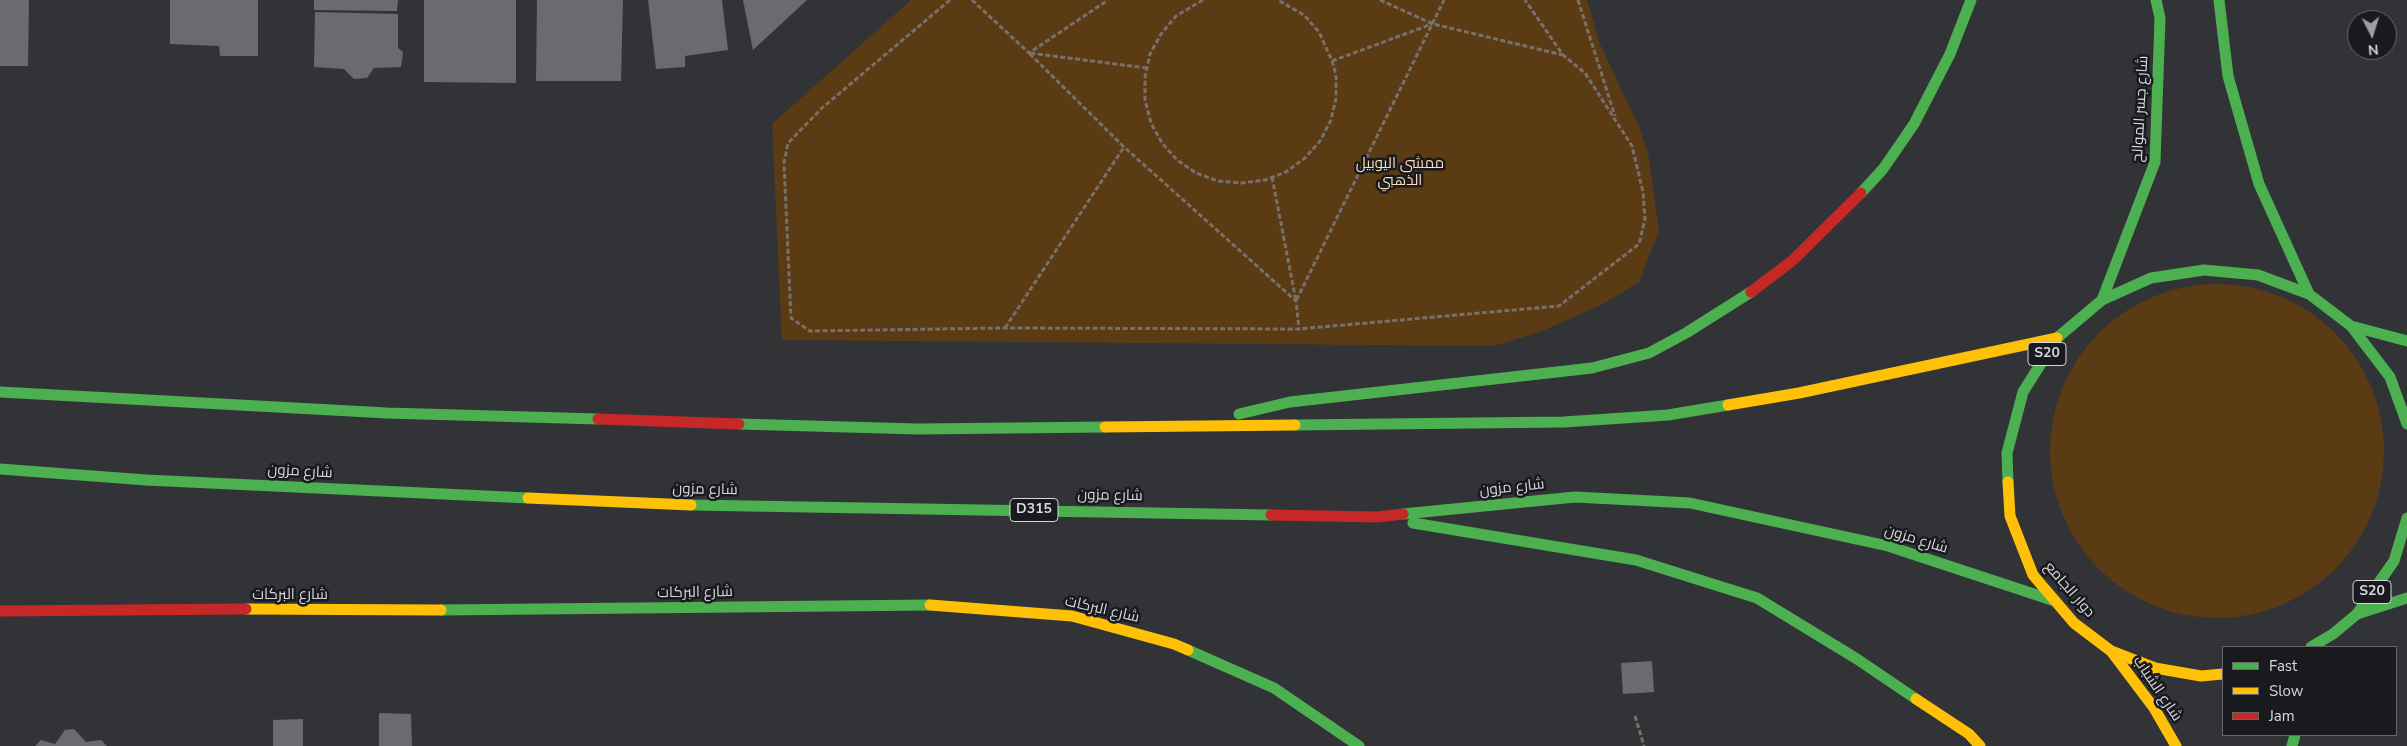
<!DOCTYPE html>
<html>
<head>
<meta charset="utf-8">
<style>
	body { margin:0 }
	#map { position:relative; width:2407px; height:746px; overflow:hidden; background:#323337; font-family:"Nunito Sans",sans-serif }
	canvas { display:block }
	.legend { position:absolute; left:2222px; top:646px; width:175px; height:90px; box-sizing:border-box; background:#191a1d; border:1px solid #65666a; margin:0; padding:6px 9px; list-style:none; font-size:15px; color:#d6d8dd }
	.legend li { display:flex; align-items:center; gap:10px; height:25px }
	.legend b { width:25px; border:1px solid #65666a }
	.north { position:absolute; left:2347px; top:10px; width:50px; height:50px; box-sizing:border-box; background:#191a1d; border:1px solid #65666a; border-radius:50%; rotate:175deg; font-size:14px; font-weight:700; line-height:20px; text-align:center; color:#d6d8dd }
	.north::after { content:''; display:block; margin:auto; width:18px; height:22px; background:#9d9ea3; clip-path:polygon(50% 0,100% 100%,50% 72%,0 100%) }
</style>
</head>
<body>
<div id="map">
<canvas width="2407" height="746"></canvas>
<ul class="legend">
<li><b style="height:6px;background:#4caf50"></b>Fast</li>
<li><b style="height:6px;background:#ffc107"></b>Slow</li>
<li><b style="height:6px;background:#c62828"></b>Jam</li>
</ul>
<div class="north">N</div>
</div>
<script>
const ctx = document.querySelector('canvas').getContext('2d');
ctx.lineJoin = 'round';
function fillPath(path, color) { ctx.fillStyle = color; ctx.fill(path, 'evenodd'); }
const poly = rows => new Path2D(rows.map(r => 'M' + r).join(''));
function trace(path, color, width, dash) { ctx.strokeStyle = color; ctx.lineWidth = width; ctx.lineCap = dash ? 'butt' : 'round'; ctx.setLineDash(dash || []); ctx.stroke(path); }
function write(font, color, halo, rows, align = 'center') {
  ctx.font = font + ' "Nunito Sans",Cairo,sans-serif'; ctx.lineWidth = 5; ctx.setLineDash([]); ctx.textBaseline = 'middle'; ctx.strokeStyle = halo; ctx.fillStyle = color; for (const [text, x, y, turn = 0] of rows) {
    ctx.save(); ctx.translate(x, y); ctx.rotate((+turn || 0) * Math.PI / 180); ctx.textAlign = isNaN(turn) ? turn : align; if (halo) ctx.strokeText(text, 0, 0); ctx.fillText(text, 0, 0); ctx.restore();
  }
}
fillPath(poly([
	[911,0,1587,0,1599,42,1639,127,1648,153,1659,231,1639,282,1601,305,1542,331,1494,346,782,340,772,124],
	'2050 451a167 167 0 1 1 334 0a167 167 0 1 1-334 0Z'
]), '#5b3b14');
fillPath(poly([
	[0,0,29,0,28,66,0,66],
	[170,0,258,0,258,56,220,56,219,46,170,44],
	[314,0,398,0,397,11,314,10],
	[424,0,516,0,516,83,424,82],
	[537,0,623,0,621,81,536,81],
	[648,0,722,0,728,50,685,56,685,67,656,69],
	[743,0,807,0,753,50],
	[315,12,398,14,398,48,403,52,401,67,374,68,367,78,354,79,344,69,314,67],
	[1652,661,1654,692,1623,694,1621,663],
	[379,713,411,714,412,746,379,746],
	[303,719,303,746,273,746,273,720],
	[74,729,86,742,101,740,107,746,35,746,41,740,55,744,65,730]
]), '#6a6b6e');
trace(poly([
	[950,0,822,108,788,143,784,163,791,318,810,331,1004,328,1299,329,1559,306,1639,244,1645,219,1643,192,1632,146,1585,73,1563,55,1525,0],
	[972,0,1029,53,1108,0],
	[1203,0,1176,16,1161,34,1150,54,1145,77,1145,100,1151,123,1162,143,1177,160,1196,173,1218,181,1241,183,1265,180,1286,172,1305,158,1320,141,1331,120,1336,98,1336,75,1332,61,1319,32,1304,15,1278,0],
	[1380,0,1433,24,1563,55],
	[1578,0,1615,116],
	[1332,61,1432,24],
	[1147,68,1029,53,1124,147,1296,301,1299,329],
	[1272,177,1296,301,1444,0],
	[1005,328,1124,147],
	[1635,716,1644,746]
]), '#78706a', 3, [5, 2.5]);
trace(poly([
	[2219,0,2228,76,2259,184,2309,294],
	[1861,193,1883,169,1914,124,1950,54,1971,0],
	[2102,300,2155,162,2160,18,2156,0],
	[2351,326,2407,341],
	[0,392,387,413,598,419],
	[1239,414,1290,402,1592,368,1649,353,1686,333,1751,292],
	[739,424,918,429,1105,427],
	[1295,425,1564,422,1668,415,1728,405],
	[0,469,146,480,528,498],
	[2008,482,2007,453,2023,392,2057,338,2102,300,2151,278,2204,270,2258,275,2309,294,2351,326,2390,377,2407,424],
	[691,505,1271,515],
	[1403,514,1575,497,1690,503,1888,546,2055,601],
	[1413,523,1636,560,1757,598,1857,659,1916,699],
	[441,610,930,605],
	[2357,614,2407,598],
	[2311,647,2333,634,2357,614,2394,561,2407,518],
	[1188,650,1274,688,1359,746],
	[2292,746,2295,735]
]), '#4caf50', 11);
trace(poly([
	[1728,405,1799,393,2057,338],
	[1105,427,1295,425],
	[2008,482,2010,516,2033,575,2074,623,2111,651,2155,668,2201,676,2223,674],
	[528,498,691,505],
	[930,605,1072,616,1174,644,1188,650],
	[246,609,441,610],
	[2111,651,2154,708,2176,746],
	[1916,699,1969,734,1980,746]
]), '#ffc107', 11);
trace(poly([
	[1751,292,1792,261,1861,193],
	[598,419,739,424],
	[1271,515,1377,517,1403,514],
	[0,611,246,609]
]), '#c62828', 11);
for (const [x, y, w] of [
	[2047,354,38],
	[1034,510,48],
	[2372,592,38]
]) { const box = new Path2D(); box.roundRect(x - w / 2, y - 11.5, w, 23, 4); ctx.fillStyle = '#191a1d'; ctx.fill(box); trace(box, '#d6d8dd', 1); }
write('bold 14px', '#d6d8dd', null, [
	["S20",2047,354],
	["D315",1034,510],
	["S20",2372,592]
]);
write('15px', '#d6d8dd', '#191a1d', [
	["شارع جسر الموالح",2141,109,-87],
	["شارع مزون",300,472,3],
	["شارع مزون",1512,488,-6],
	["شارع مزون",705,490,1],
	["شارع مزون",1110,496,1],
	["شارع مزون",1916,540,17],
	["دوار الجامع",2069,590,49],
	["شارع البركات",695,593,-1],
	["شارع البركات",290,595],
	["شارع البركات",1102,610,13],
	["شارع الشباب",2157,689,56]
]);
write('15px', '#ffdbb6', '#191a1d', [
	["ممشى اليوبيل",1400,164],
	["الذهبي",1400,181]
]);
</script>
</body>
</html>
